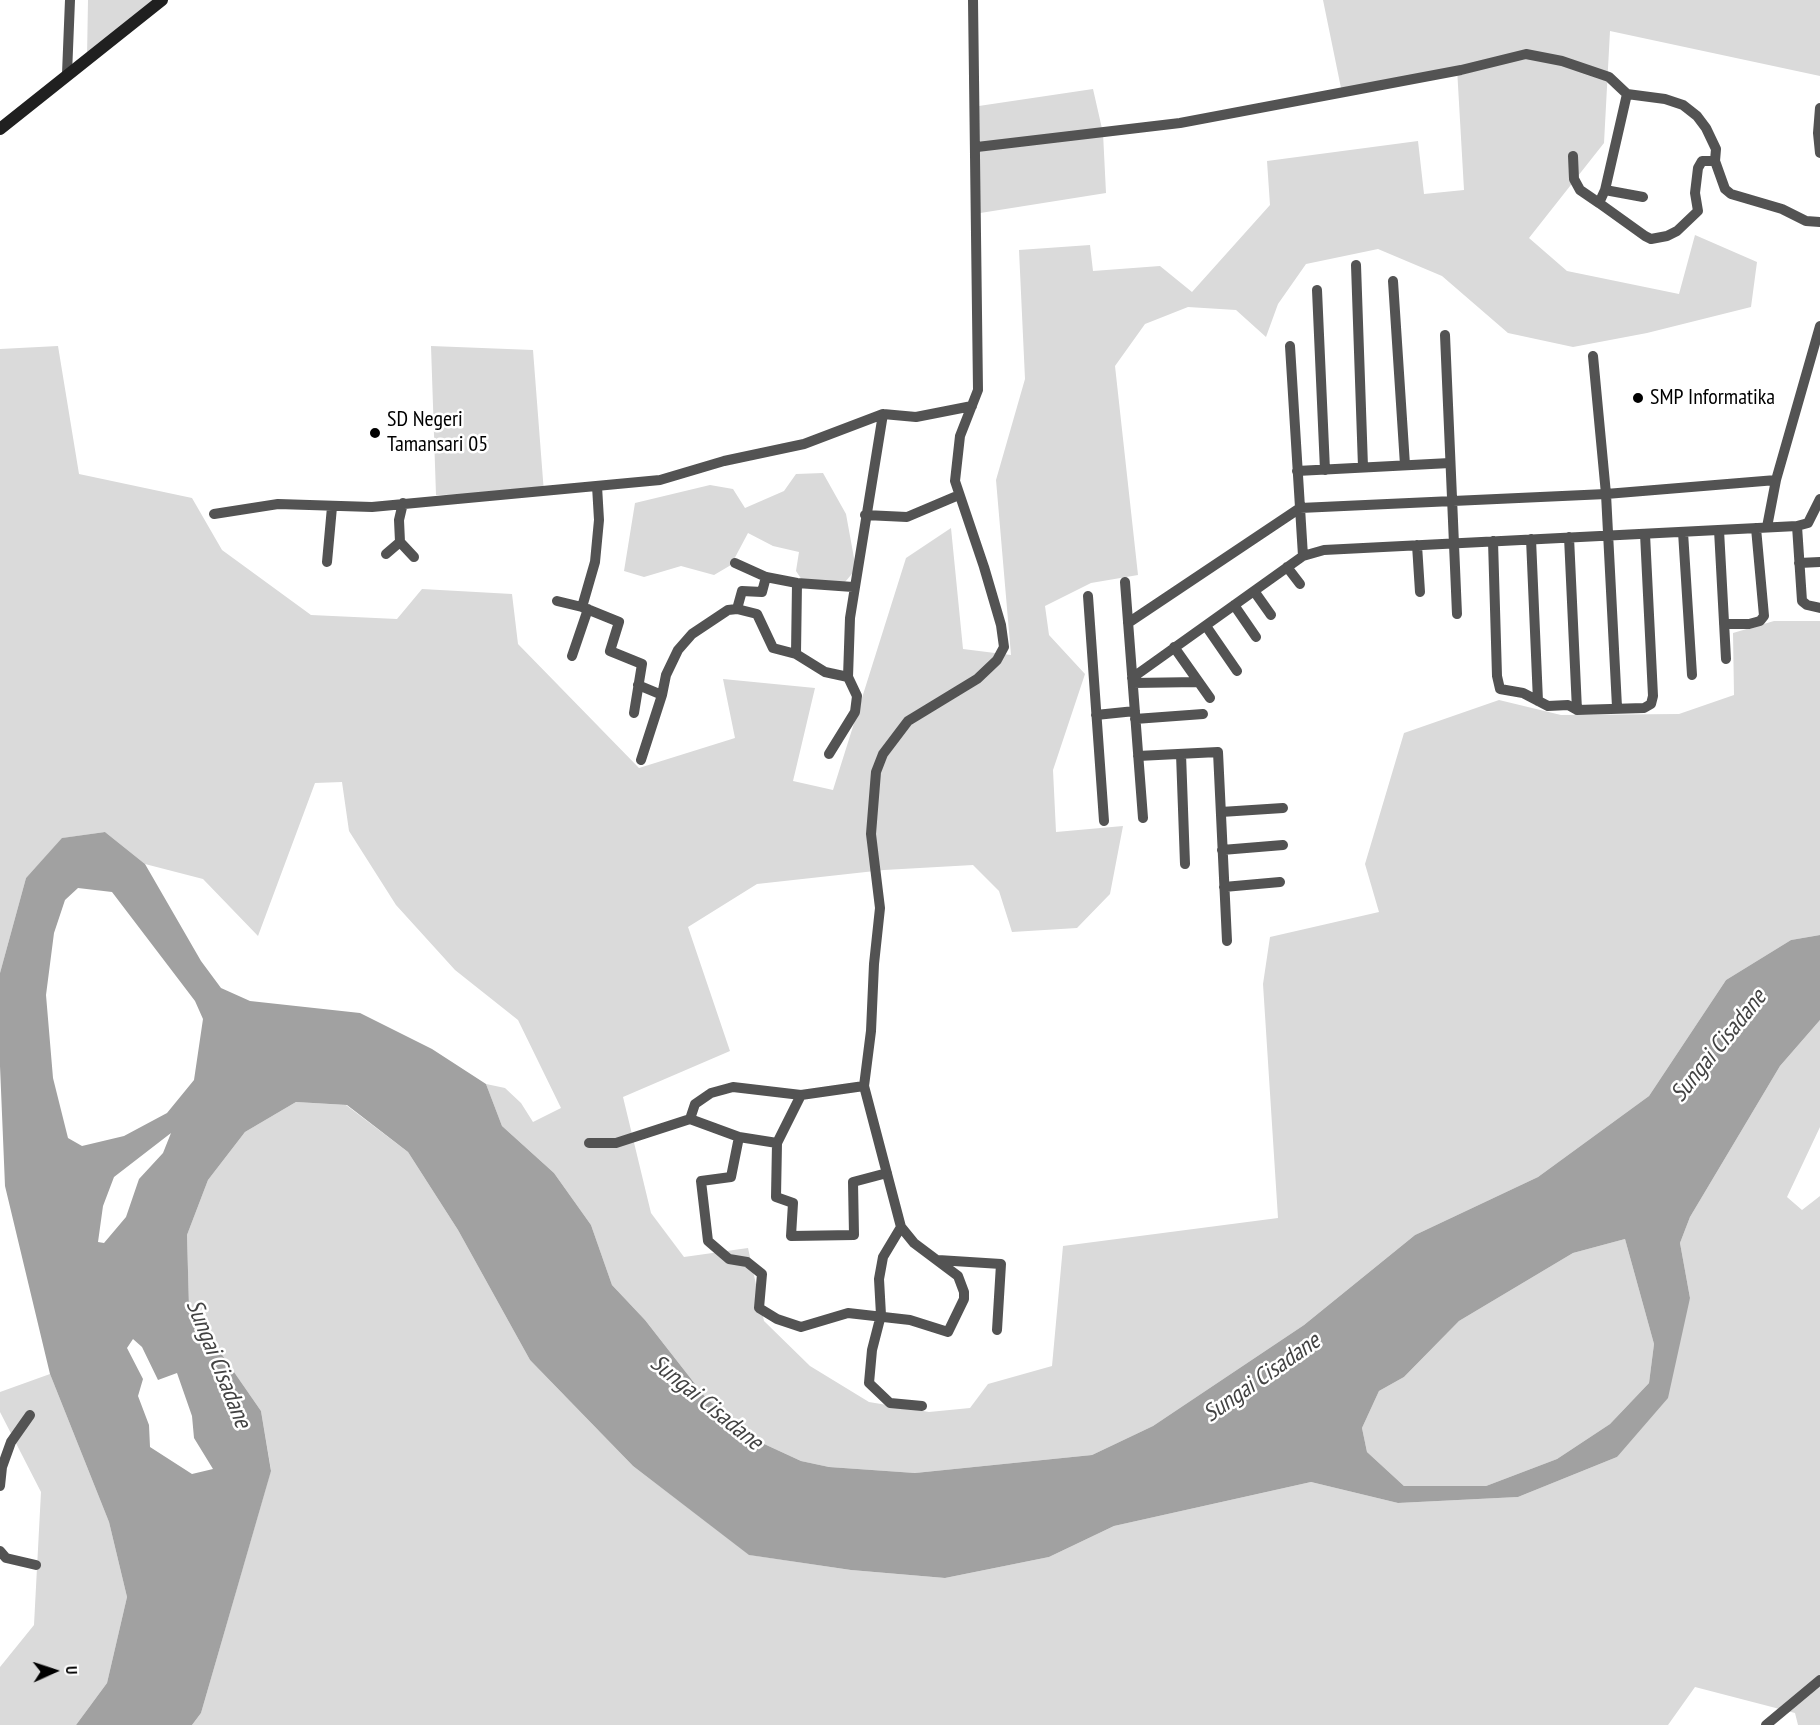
<!DOCTYPE html>
<html>
<head>
<meta charset="utf-8">
<style>
	body { margin:0 }
	#map { position:relative; width:1820px; height:1725px; overflow:hidden; background:#fff; font-family:"PT Sans Narrow",sans-serif }
	canvas { display:block }
	.north { position:absolute; left:24px; top:1641px; width:60px; height:60px; -webkit-text-stroke:4px #fff; paint-order:stroke; rotate:87deg; font-size:16px; font-weight:700; line-height:24px; text-align:center; color:#000 }
	.north::after { content:''; display:block; margin:auto; width:21px; height:27px; background:#000; clip-path:polygon(50% 0,100% 100%,50% 72%,0 100%) }
</style>
</head>
<body>
<div id="map">
<canvas width="1820" height="1725"></canvas>
<div class="north">U</div>
</div>
<script>
const ctx = document.querySelector('canvas').getContext('2d');
ctx.lineJoin = 'round';
function fillPath(path, color) { ctx.fillStyle = color; ctx.fill(path, 'evenodd'); }
const poly = rows => new Path2D(rows.map(r => 'M' + r).join(''));
function trace(path, color, width, dash) { ctx.strokeStyle = color; ctx.lineWidth = width; ctx.lineCap = dash ? 'butt' : 'round'; ctx.setLineDash(dash || []); ctx.stroke(path); }
function write(font, color, halo, rows, align = 'center') {
  ctx.font = font + ' "PT Sans Narrow",sans-serif'; ctx.lineWidth = 5; ctx.setLineDash([]); ctx.textBaseline = 'middle'; ctx.strokeStyle = halo; ctx.fillStyle = color; for (const [text, x, y, turn = 0] of rows) {
    ctx.save(); ctx.translate(x, y); ctx.rotate((+turn || 0) * Math.PI / 180); ctx.textAlign = isNaN(turn) ? turn : align; if (halo) ctx.strokeText(text, 0, 0); ctx.fillText(text, 0, 0); ctx.restore();
  }
}
fillPath(poly([
	[88,0,164,0,87,58],
	[1323,0,1820,0,1820,76,1610,31,1604,143,1529,238,1567,271,1679,294,1695,235,1757,262,1751,307,1647,333,1573,347,1508,333,1442,276,1378,249,1306,264,1278,304,1266,337,1236,310,1188,307,1145,324,1115,366,1138,575,1091,583,1045,606,1049,635,1085,674,1053,770,1056,832,1123,826,1110,894,1077,928,1012,932,999,891,973,865,884,870,757,884,688,927,730,1051,623,1097,651,1213,684,1257,748,1248,764,1321,810,1366,869,1402,929,1412,970,1408,988,1384,1052,1366,1063,1246,1278,1218,1263,984,1270,937,1379,912,1365,864,1404,733,1499,700,1561,715,1679,714,1734,695,1733,633,1774,621,1820,621,1820,935,1791,940,1726,980,1649,1096,1538,1177,1415,1235,1304,1325,1153,1426,1092,1455,915,1473,829,1467,801,1461,762,1443,706,1398,645,1320,612,1285,591,1225,554,1173,502,1126,486,1084,505,1088,521,1103,533,1122,561,1108,518,1020,455,970,396,905,349,831,342,782,315,783,258,936,203,879,145,864,105,832,63,838,26,878,0,973,0,349,58,346,79,474,192,498,222,550,311,615,397,619,422,589,512,594,518,644,639,768,735,738,723,679,815,688,793,781,833,790,906,558,951,528,963,649,1011,655,996,480,1025,379,1019,250,1090,245,1093,271,1160,266,1192,292,1270,205,1267,161,1418,141,1424,194,1464,190,1457,68,1341,88],
	[1093,89,1103,133,1106,193,974,214,972,107],
	[431,346,533,350,544,493,436,495],
	[823,473,846,514,856,569,840,588,806,586,796,571,799,552,773,546,748,533,731,565,714,575,681,566,644,577,624,571,635,503,710,485,733,489,745,508,784,491,796,474],
	[1820,1020,1820,1127,1787,1197,1802,1210,1820,1196,1820,1725,1798,1725,1795,1713,1695,1687,1668,1725,192,1725,201,1713,271,1470,261,1411,189,1307,187,1235,208,1180,245,1132,296,1102,346,1105,408,1152,458,1230,530,1360,633,1466,750,1555,851,1570,945,1578,1049,1557,1114,1526,1311,1482,1398,1503,1518,1497,1617,1457,1690,1298,1680,1243,1690,1217,1780,1066],
	[1625,1239,1654,1344,1649,1383,1610,1424,1557,1459,1486,1486,1404,1486,1367,1452,1362,1428,1379,1391,1404,1377,1459,1321,1573,1253],
	[50,1374,109,1522,127,1597,107,1683,76,1725,0,1725,0,1667,34,1625,41,1492,0,1412,0,1392]
]), '#dadada');
fillPath(poly([
	[105,832,145,864,201,961,221,988,250,1001,360,1013,432,1049,486,1084,502,1126,554,1173,591,1225,612,1285,645,1320,706,1398,762,1443,801,1461,829,1467,915,1473,1092,1455,1153,1426,1304,1325,1415,1235,1538,1177,1649,1096,1726,980,1791,940,1820,935,1820,1020,1780,1066,1690,1217,1680,1243,1690,1298,1668,1398,1617,1457,1518,1497,1398,1503,1311,1482,1114,1526,1049,1557,945,1578,851,1570,749,1555,633,1466,530,1360,458,1230,408,1152,347,1105,296,1102,245,1132,208,1180,187,1235,189,1307,261,1411,271,1471,201,1713,192,1725,76,1725,107,1683,127,1597,109,1522,50,1374,5,1186,0,1066,0,973,26,878,62,838],
	[78,888,112,892,195,1001,203,1019,194,1080,167,1113,124,1136,82,1146,68,1138,53,1078,46,995,54,933,65,900],
	[171,1133,163,1153,139,1179,126,1217,104,1243,98,1242,103,1206,114,1177],
	[1625,1239,1654,1344,1649,1383,1610,1424,1557,1459,1486,1486,1404,1486,1367,1452,1362,1428,1379,1391,1404,1377,1459,1321,1573,1253],
	[133,1339,142,1347,158,1380,177,1373,192,1416,194,1438,213,1469,192,1474,150,1447,149,1425,138,1396,143,1379,127,1348]
]), '#a1a1a1');
trace(poly([
	[67,74,70,0],
	[1820,108,1818,133,1820,153],
	[977,147,1180,123,1461,70,1526,54,1562,61,1609,77,1627,94,1665,99,1683,105,1697,116,1706,128,1716,149,1715,161,1725,189,1731,194,1782,209,1806,221,1820,222],
	[1573,156,1574,179,1580,190,1599,203,1605,190,1627,94],
	[1605,190,1643,197],
	[1599,203,1645,236,1651,239,1667,236,1677,231,1698,211,1695,193,1698,168,1702,161,1715,161],
	[1356,265,1363,467],
	[1393,281,1405,465],
	[1317,290,1325,470],
	[1445,335,1457,614],
	[1290,346,1303,556],
	[1593,356,1606,494,1617,707],
	[1297,471,1450,463],
	[214,514,278,504,372,507,660,480,724,461,804,444,883,414,916,417,972,406],
	[865,515,907,517,959,495],
	[1797,526,1802,601,1807,605,1820,608],
	[1767,527,1776,480],
	[1719,530,1726,659],
	[1683,532,1692,675],
	[1569,537,1577,710],
	[1531,539,1538,701],
	[1493,541,1497,676,1500,689,1523,693,1548,706,1568,705,1577,710,1644,708,1651,704,1653,696,1645,534],
	[400,542,414,557],
	[1417,545,1420,592],
	[386,554,400,542,399,520,403,503],
	[327,562,332,507],
	[735,563,766,577,797,583,853,587],
	[1799,563,1820,562],
	[1287,567,1300,584],
	[1125,582,1143,818],
	[1254,591,1271,615],
	[1088,596,1104,821],
	[557,601,582,607,619,622,610,651,642,664,634,713],
	[1234,605,1256,637],
	[582,607,595,562,599,520,597,486],
	[737,609,742,591,762,592,766,577],
	[1128,623,1300,508,1606,494,1776,480,1820,326],
	[1724,624,1749,624,1760,621,1764,616,1756,528],
	[1206,626,1237,671],
	[1174,647,1210,698],
	[796,654,797,583],
	[572,656,588,609],
	[1132,678,1303,556,1324,550,1797,526,1808,523,1820,499],
	[1133,683,1198,682],
	[638,685,662,695,641,760],
	[662,695,666,675,678,650,692,634,728,610,737,609,757,614,773,648,796,654,825,672,848,677],
	[1096,715,1135,711],
	[1135,719,1203,714],
	[829,754,855,712,857,696,848,677,850,618,883,414],
	[1181,754,1185,864],
	[1138,756,1218,752,1227,941],
	[1221,812,1283,808],
	[1222,850,1283,845],
	[1224,887,1280,882],
	[801,1095,777,1143,776,1197,793,1203,791,1236,854,1235,853,1182,887,1173],
	[690,1119,739,1137,777,1143],
	[739,1137,731,1177,701,1181,708,1241,729,1259,747,1262,762,1274,759,1308,777,1319,801,1327,848,1313,910,1320,948,1332,964,1299,964,1292,958,1276,914,1243,901,1227,864,1086,871,1031,874,964,880,908,871,834,876,772,883,754,908,721,977,679,997,660,1004,647,1001,625,984,567,955,481,960,436,978,390,973,0],
	[589,1143,616,1143,690,1119,695,1104,711,1093,733,1087,801,1095,864,1086],
	[901,1227,883,1257,879,1279,881,1315,872,1350,869,1383,890,1403,922,1406],
	[938,1260,1001,1264,997,1330],
	[0,1486,2,1467,11,1442,30,1415],
	[0,1551,6,1558,36,1565],
	[1766,1725,1820,1680]
]), '#535353', 10);
trace(poly([
	[0,129,162,0]
]), '#202020', 12);
for (const [x, y, r, color] of [
	[1638,398,6,"#000"],
	[375,433,6,"#000"]
]) { const dot = new Path2D(); dot.arc(x, y, r, 0, 2 * Math.PI); ctx.fillStyle = color; ctx.fill(dot); trace(dot, '#fff', 2); }
write('22px', '#000', '#fff', [
	["SMP Informatika",1650,398],
	["SD Negeri",387,420],
	["Tamansari 05",387,445]
], 'left');
write('italic 24px', '#424242', '#fff', [
	["Sungai Cisadane",1719,1046,-51],
	["Sungai Cisadane",218,1364,68],
	["Sungai Cisadane",1262,1378,-35],
	["Sungai Cisadane",706,1403,39]
]);
</script>
</body>
</html>
